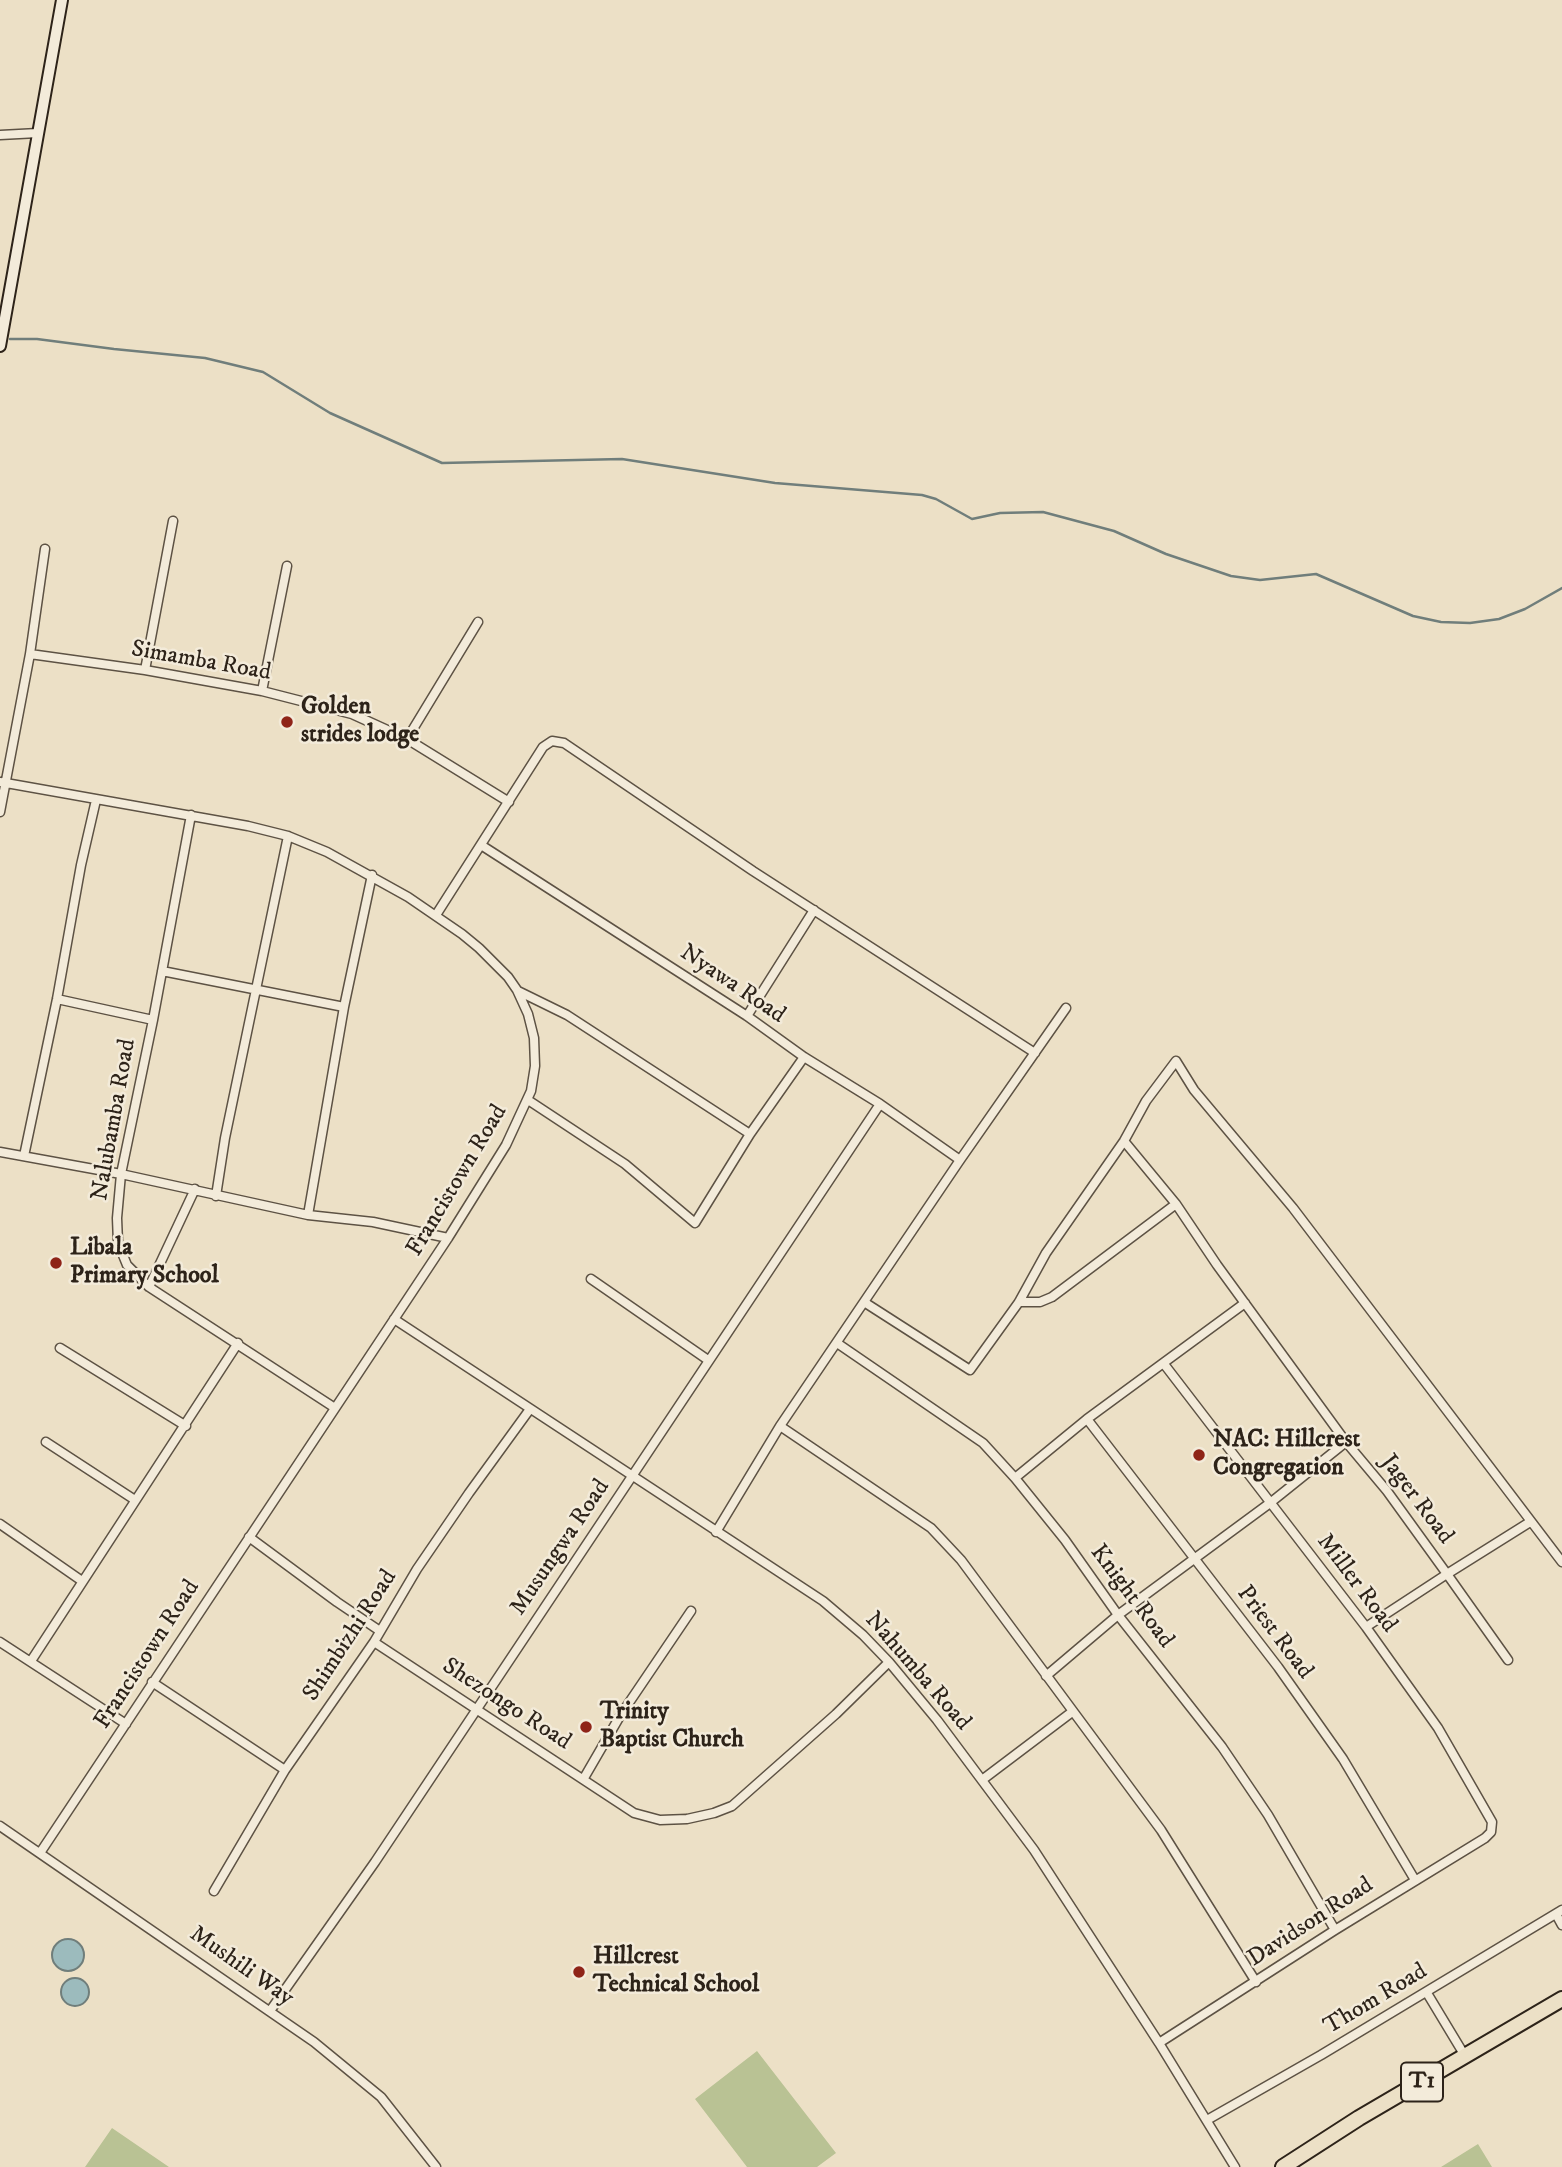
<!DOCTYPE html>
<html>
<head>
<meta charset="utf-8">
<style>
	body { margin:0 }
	canvas { display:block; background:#ece0c6 }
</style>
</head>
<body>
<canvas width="1562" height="2167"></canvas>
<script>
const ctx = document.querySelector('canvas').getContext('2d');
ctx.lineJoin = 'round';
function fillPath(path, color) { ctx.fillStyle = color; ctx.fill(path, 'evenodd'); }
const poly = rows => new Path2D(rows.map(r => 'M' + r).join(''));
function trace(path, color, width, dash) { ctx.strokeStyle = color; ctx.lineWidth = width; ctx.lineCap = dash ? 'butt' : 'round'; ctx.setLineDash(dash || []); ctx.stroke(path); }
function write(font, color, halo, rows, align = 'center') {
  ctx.font = font + ' "IM FELL DW Pica",serif'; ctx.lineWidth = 5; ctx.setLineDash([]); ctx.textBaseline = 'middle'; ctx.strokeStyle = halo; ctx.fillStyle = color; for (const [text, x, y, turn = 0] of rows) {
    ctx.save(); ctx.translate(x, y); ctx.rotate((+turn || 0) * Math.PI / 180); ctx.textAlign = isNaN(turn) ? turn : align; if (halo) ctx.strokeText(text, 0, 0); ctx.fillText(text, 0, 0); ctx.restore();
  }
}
fillPath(poly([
	[757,2051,836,2153,817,2167,747,2167,695,2099],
	[112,2128,169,2167,85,2167],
	[1478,2144,1492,2167,1441,2167]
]), '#b9c294');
const water = poly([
	'52 1955a16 16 0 1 1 32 0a16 16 0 1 1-32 0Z',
	'61 1992a14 14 0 1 1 28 0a14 14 0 1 1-28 0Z'
]);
fillPath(water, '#9cbbbd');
trace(water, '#707e7b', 2);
trace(poly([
	[10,339,37,339,114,349,205,358,263,372,330,413,442,463,622,459,775,483,922,495,936,499,972,519,1000,513,1043,512,1114,531,1166,554,1231,576,1260,580,1316,574,1413,616,1441,622,1470,623,1499,619,1525,609,1562,588]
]), '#707e7b', 2.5);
const street = poly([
	[0,135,38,133],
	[30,654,145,670,262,691,352,714,407,739,509,802],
	[145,670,173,521],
	[262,691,287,566],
	[407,739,478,622],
	[0,782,248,826,288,836,327,852,408,897,462,934,479,948,508,977,517,990,528,1014,534,1038,535,1066,531,1091,506,1145,448,1238,40,1853],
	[0,812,30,654,45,549],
	[191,815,153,1020,121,1174,117,1218,118,1243,127,1265,149,1287,335,1408],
	[481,845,747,1016,804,1057,880,1104,960,1160],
	[436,915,543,747,552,741,564,743,753,871,1035,1053],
	[162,971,344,1007],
	[518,991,567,1015,750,1134],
	[57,999,153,1020],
	[747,1016,814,910],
	[528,1100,625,1164,695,1223,750,1134,804,1057],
	[1124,1141,1176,1204],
	[0,1152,121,1174,308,1215,373,1222,448,1238],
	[24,1156,57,999,81,865,96,800],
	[216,1196,225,1138,288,836],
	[308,1215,344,1007,372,875],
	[591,1279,708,1360],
	[149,1287,195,1189],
	[864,1302,970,1370,1019,1302,1046,1253,1124,1141,1146,1101,1176,1061,1194,1090,1293,1208,1562,1562],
	[1019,1302,1040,1302,1052,1297,1176,1204,1217,1265,1346,1442,1387,1491,1447,1574,1366,1627],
	[394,1319,823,1601,863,1635,889,1662,937,1720,1034,1850,1159,2043,1235,2167],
	[837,1343,983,1443,1015,1478,1065,1540,1118,1615,1222,1747,1268,1815,1335,1930],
	[60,1348,186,1426],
	[1087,1419,1278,1667,1343,1759,1415,1880],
	[780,1426,931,1528,961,1560,1161,1830,1256,1982],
	[46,1442,135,1500],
	[1015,1478,1087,1419,1245,1303],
	[0,1524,82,1581],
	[716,1532,780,1426,960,1160,1066,1008],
	[249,1537,337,1602,380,1631],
	[0,1642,126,1724],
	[374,1642,634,1813,660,1820,687,1819,714,1813,732,1806,836,1714,889,1662],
	[1508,1660,1447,1574,1530,1522],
	[31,1661,238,1343],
	[1046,1676,1118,1615,1270,1503,1346,1442],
	[152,1682,285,1770],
	[584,1778,620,1716,691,1611],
	[982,1780,1072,1712],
	[0,1826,314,2042,381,2097,436,2167],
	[214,1891,285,1770,374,1642,417,1569,469,1493,530,1409],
	[1556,1914,1562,1925],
	[1427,1993,1465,2056],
	[270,2011,375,1862,880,1104],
	[1159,2043,1335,1930,1485,1838,1491,1832,1492,1822,1438,1728,1366,1627,1164,1364],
	[1207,2120,1321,2055,1562,1910]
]);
const secondary = poly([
	[0,346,62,0]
]);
const highway = poly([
	[1283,2167,1359,2118,1562,1999]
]);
trace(street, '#5d5244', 11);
trace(secondary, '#2d2319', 14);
trace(highway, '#2d2319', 18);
trace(street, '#f3ebda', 8);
trace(secondary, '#f3ebda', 10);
trace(highway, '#ece0c6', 14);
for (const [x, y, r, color] of [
	[287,722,7,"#8f2418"],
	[56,1263,7,"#8f2418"],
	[1199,1455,7,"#8f2418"],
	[586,1727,7,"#8f2418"],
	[579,1972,7,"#8f2418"]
]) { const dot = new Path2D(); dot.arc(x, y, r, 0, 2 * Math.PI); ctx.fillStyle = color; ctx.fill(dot); trace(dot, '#f3ebda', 2.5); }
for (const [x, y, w] of [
	[1422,2082,42]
]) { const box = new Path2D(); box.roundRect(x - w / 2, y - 19.5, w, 39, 5); ctx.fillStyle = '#f3ebda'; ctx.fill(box); trace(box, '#2d2319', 2); }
write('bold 23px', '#2d2319', null, [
	["T1",1422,2082]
]);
write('24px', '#2d2319', '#f3ebda', [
	["Simamba Road",201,662,10],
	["Nyawa Road",732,985,34],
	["Nalubamba Road",115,1120,-80],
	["Francistown Road",458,1181,-59],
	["Jager Road",1416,1500,53],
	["Musungwa Road",561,1548,-56],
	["Miller Road",1356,1584,53],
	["Knight Road",1131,1597,53],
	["Priest Road",1274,1633,53],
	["Shimbizhi Road",351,1636,-57],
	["Francistown Road",148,1655,-57],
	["Nahumba Road",917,1672,49],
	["Shezongo Road",506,1705,33],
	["Davidson Road",1311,1923,-33],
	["Mushili Way",241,1967,35],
	["Thom Road",1376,2000,-31]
]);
write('bold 24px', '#2d2319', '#f3ebda', [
	["Golden",301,708],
	["strides lodge",301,736],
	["Libala",70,1249],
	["Primary School",70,1277],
	["NAC: Hillcrest",1213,1441],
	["Congregation",1213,1469],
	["Trinity",600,1713],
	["Baptist Church",600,1741],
	["Hillcrest",593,1958],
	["Technical School",593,1986]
], 'left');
</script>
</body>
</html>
